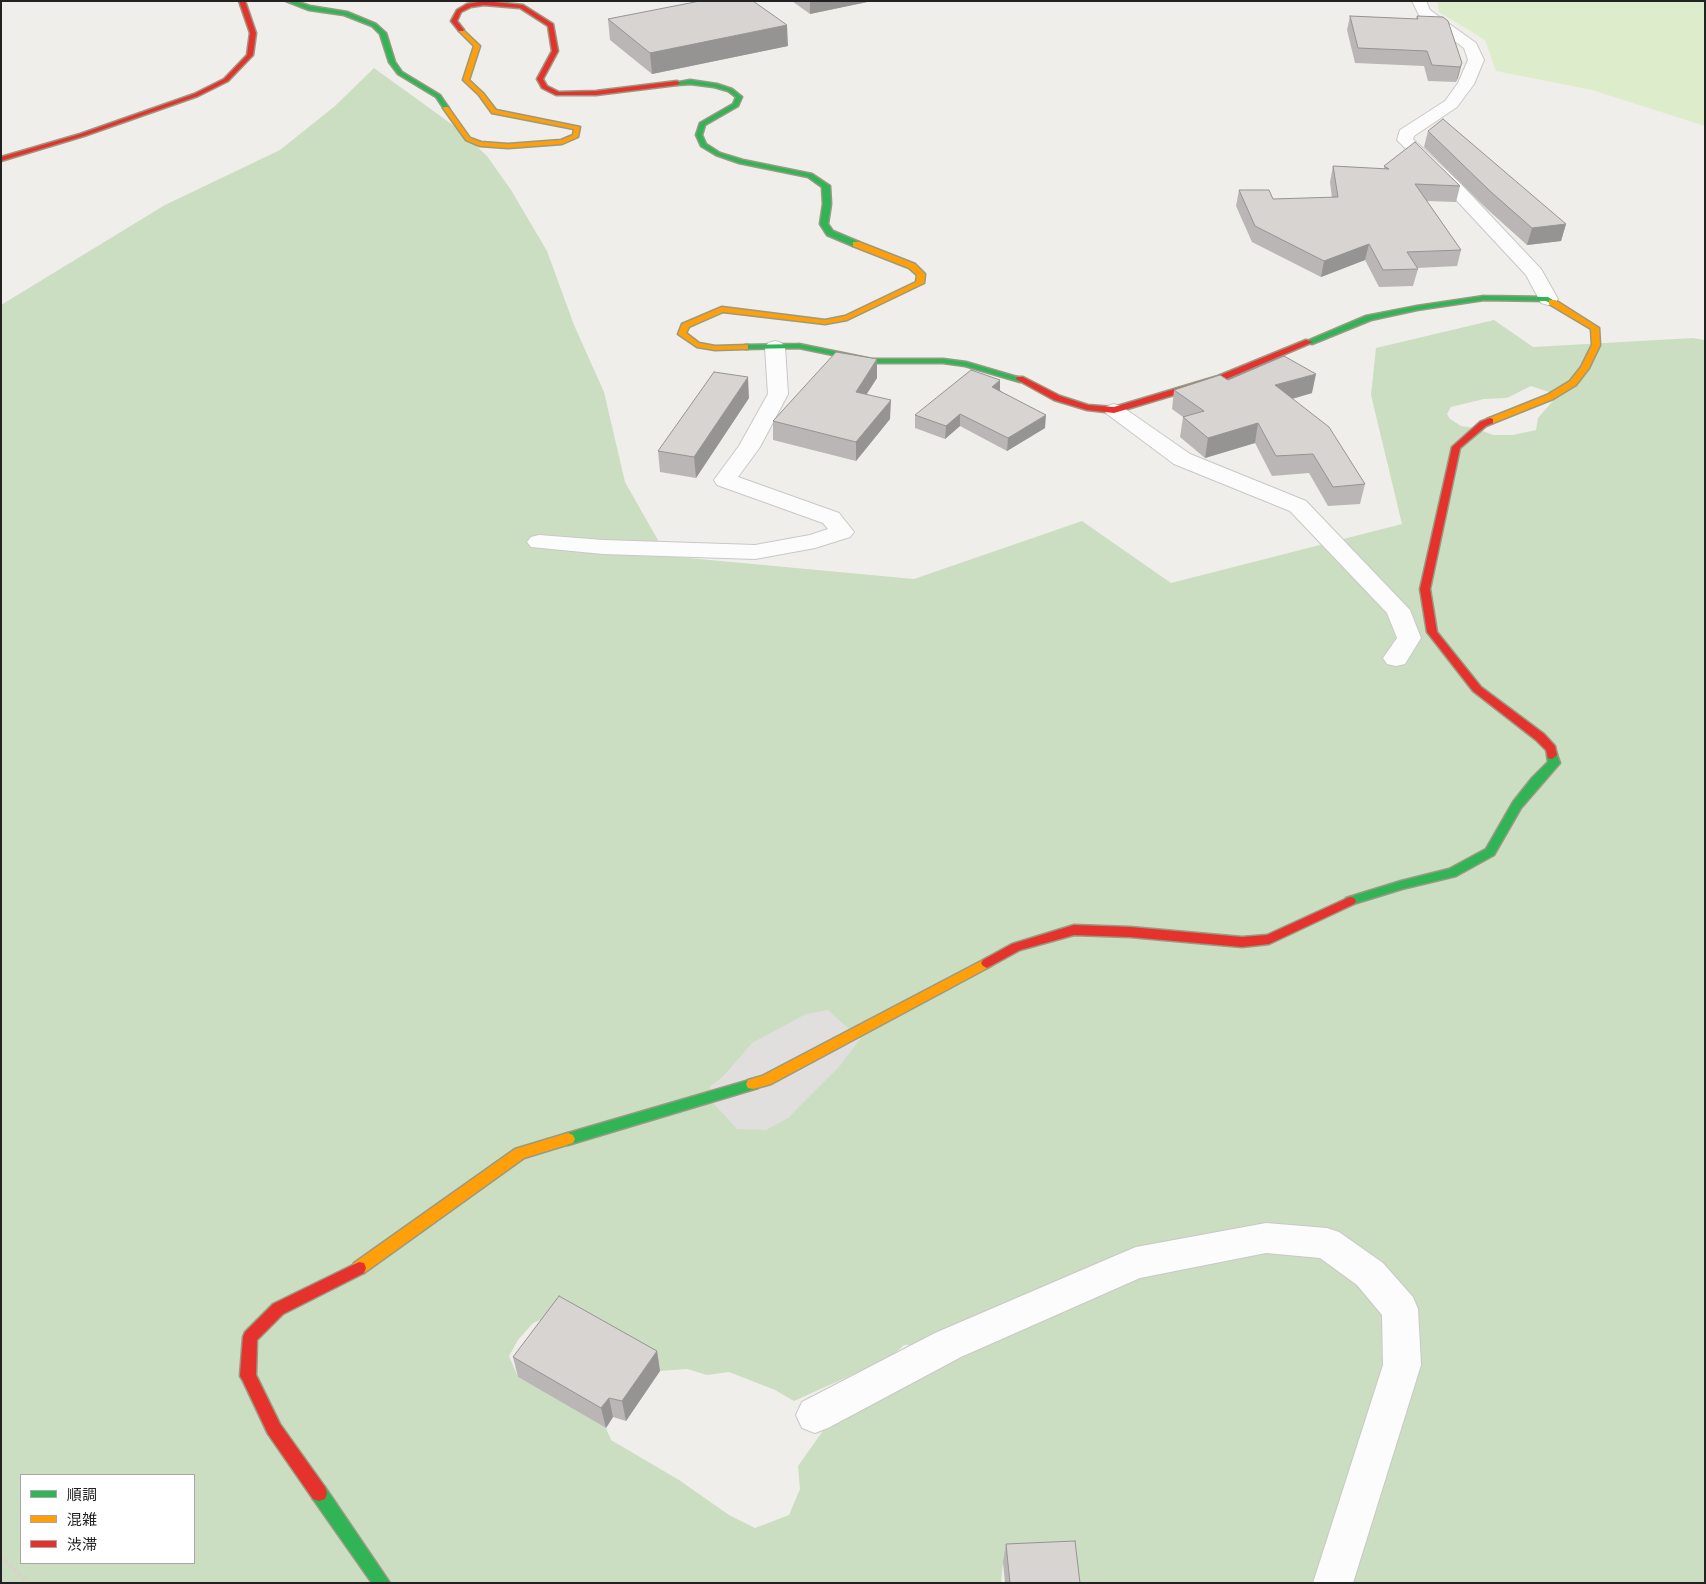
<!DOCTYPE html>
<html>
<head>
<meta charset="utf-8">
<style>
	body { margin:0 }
	#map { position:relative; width:1706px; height:1584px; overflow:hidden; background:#f0eeeb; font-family:"Nunito Sans","Noto Sans JP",sans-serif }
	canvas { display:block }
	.frame { position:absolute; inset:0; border:2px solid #222; pointer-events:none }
	.legend { position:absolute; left:20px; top:1474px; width:175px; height:90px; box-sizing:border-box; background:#fff; border:1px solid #a7a7a7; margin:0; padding:6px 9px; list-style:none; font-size:15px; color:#222 }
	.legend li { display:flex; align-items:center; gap:10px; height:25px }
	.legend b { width:25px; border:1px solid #a7a7a7 }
</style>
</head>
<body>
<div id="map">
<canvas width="1706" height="1584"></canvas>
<div class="frame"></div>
<ul class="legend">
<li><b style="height:6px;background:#30b455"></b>順調</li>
<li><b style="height:6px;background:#ff9f0a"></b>混雑</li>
<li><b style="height:6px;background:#e5322d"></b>渋滞</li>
</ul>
</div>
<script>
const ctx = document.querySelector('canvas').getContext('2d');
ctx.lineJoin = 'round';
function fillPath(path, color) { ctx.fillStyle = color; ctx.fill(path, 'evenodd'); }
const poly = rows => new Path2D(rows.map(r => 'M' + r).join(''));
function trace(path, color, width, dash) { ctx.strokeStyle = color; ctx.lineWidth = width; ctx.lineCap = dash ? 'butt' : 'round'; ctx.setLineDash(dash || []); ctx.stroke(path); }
fillPath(poly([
	[1437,1,1705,1,1705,126,1592,90,1496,71,1485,40,1439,12]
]), '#ddeccb');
fillPath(poly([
	[374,68,457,128,487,156,511,190,547,251,574,325,604,392,625,482,667,556,914,579,1082,521,1171,583,1402,524,1371,395,1376,348,1494,320,1533,347,1693,338,1705,340,1705,1583,1080,1583,1003,1562,1001,1583,1,1583,1,305,165,205,280,150,335,106],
	[1531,386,1558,395,1538,418,1536,430,1513,435,1493,435,1475,428,1461,426,1450,419,1447,414,1451,407,1484,399,1507,398],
	[843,1024,860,1039,788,1118,710,1087,723,1077,741,1057],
	[553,1315,564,1317,660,1371,687,1369,707,1375,729,1372,775,1390,794,1401,854,1374,873,1370,889,1359,904,1345,928,1345,827,1425,798,1466,800,1489,789,1515,755,1528,729,1515,679,1480,611,1440,606,1428,518,1377,509,1356,518,1340,533,1323],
	[21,1475,194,1475,194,1563,21,1563]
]), '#cbdec1');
fillPath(poly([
	[828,1010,860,1039,839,1067,788,1118,766,1130,737,1129,713,1103,710,1087,723,1077,752,1043,806,1014]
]), '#e0dfde');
const street = poly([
	[1412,1,1426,1,1430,10,1476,43,1484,60,1474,84,1457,107,1414,136,1413,139,1458,181,1541,269,1558,299,1555,303,1548,305,1541,303,1526,275,1446,189,1397,140,1400,130,1445,101,1458,83,1468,60,1464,48,1419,15,1412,1],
	[775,341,782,343,785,347,788,394,760,447,738,477,839,513,854,532,850,537,815,548,755,559,603,554,531,547,527,542,531,537,539,535,603,540,755,545,810,535,828,529,823,523,717,485,714,480,739,446,768,394,765,347,768,343,775,341],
	[1114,404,1121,406,1190,454,1306,501,1410,610,1421,638,1405,664,1396,666,1387,664,1383,658,1397,638,1387,613,1290,511,1174,464,1107,414,1103,410,1107,406,1114,404],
	[1266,1223,1327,1228,1339,1232,1383,1263,1413,1297,1418,1309,1421,1365,1353,1583,1313,1583,1383,1365,1382,1315,1357,1285,1320,1258,1266,1253,1140,1278,961,1357,828,1428,815,1433,802,1428,796,1415,802,1402,935,1333,1124,1252,1136,1247,1266,1223]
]);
const fast = poly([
	[286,1,295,1,310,6,347,12,376,24,386,33,395,62,402,72,440,95,449,108,444,109,436,97,398,74,389,62,380,34,372,26,344,15,309,10,286,1],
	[690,80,717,84,732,89,742,97,738,106,705,125,702,135,706,144,720,153,743,160,812,174,830,186,831,204,828,224,833,231,859,242,859,246,853,246,827,235,820,224,823,204,822,187,808,177,739,163,716,155,701,146,696,135,700,123,733,104,736,97,728,91,714,87,690,84,677,85,674,83,690,80],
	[1484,296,1548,297,1556,302,1552,304,1546,301,1484,300,1417,310,1371,320,1312,344,1305,342,1366,316,1417,306,1484,296],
	[799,344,872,359,943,359,966,362,1024,379,1020,382,965,366,943,363,872,363,799,348,745,349,741,347,745,345,799,344],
	[1552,751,1556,752,1560,763,1521,808,1494,855,1456,876,1402,889,1350,905,1346,904,1344,901,1346,898,1401,881,1449,869,1486,849,1513,802,1532,778,1548,762,1547,755,1552,751],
	[753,1079,758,1080,760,1084,758,1088,568,1145,563,1143,561,1139,563,1135,568,1133,753,1079],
	[319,1485,325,1487,390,1583,372,1583,313,1499,311,1493,313,1487,319,1485]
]);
const slow = poly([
	[461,28,480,46,469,80,483,93,496,110,580,127,578,137,562,144,508,148,480,146,466,140,443,108,444,107,448,107,470,138,481,142,508,144,561,140,573,135,574,129,492,113,479,95,463,80,474,46,459,31,459,29,461,28],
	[853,242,859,242,915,264,925,274,924,283,847,320,825,324,723,312,689,327,686,333,699,343,715,346,748,345,748,349,745,349,715,350,697,347,678,334,682,324,722,307,825,320,845,316,916,282,917,275,909,268,853,246,853,242],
	[1549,300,1555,300,1599,328,1600,345,1589,368,1576,385,1553,399,1493,423,1487,423,1487,419,1547,395,1570,381,1581,367,1592,345,1591,329,1549,304,1549,300],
	[987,958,991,960,993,963,991,966,771,1084,753,1089,748,1088,746,1084,748,1080,762,1076,987,958],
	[568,1133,573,1135,575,1139,573,1143,524,1158,364,1273,359,1274,354,1273,352,1268,354,1263,515,1149,568,1133]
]);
const jam = poly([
	[239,1,245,1,256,33,253,55,228,81,198,96,84,136,1,161,1,157,80,134,194,94,224,79,247,55,250,33,239,1],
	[484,1,523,5,553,24,558,51,543,79,547,86,559,92,596,91,677,81,680,83,677,85,596,95,556,95,542,88,537,79,552,51,548,26,520,8,484,5,471,7,461,12,457,21,464,30,463,31,459,31,451,21,457,10,467,4,484,1],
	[1306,340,1313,342,1224,380,1114,413,1087,410,1054,400,1016,379,1017,377,1023,377,1060,396,1088,405,1114,407,1218,376,1306,340],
	[1490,418,1493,419,1493,423,1486,426,1460,448,1430,589,1437,632,1481,687,1544,734,1555,746,1557,755,1552,759,1548,758,1546,750,1536,740,1473,691,1427,632,1420,589,1452,447,1480,422,1490,418],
	[1350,897,1354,898,1356,901,1354,904,1269,944,1242,947,1130,937,1074,935,1020,950,987,968,983,966,981,963,983,960,1012,944,1074,925,1130,927,1242,937,1267,935,1350,897],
	[359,1262,364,1263,366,1268,364,1273,283,1314,257,1340,256,1375,280,1424,325,1487,327,1493,325,1499,319,1501,313,1499,268,1434,243,1381,240,1376,243,1337,245,1332,273,1304,359,1262]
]);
trace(street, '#c9c8c7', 2);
trace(fast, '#999a82', 3);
trace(slow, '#999a82', 3);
trace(jam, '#999a82', 3);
trace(poly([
	[1,1557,28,1583]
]), '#dccecd', 4, [3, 3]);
fillPath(street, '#fdfcfc');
fillPath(fast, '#30b455');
fillPath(slow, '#ff9f0a');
fillPath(jam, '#e5322d');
fillPath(poly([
	[792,1,872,1,810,14],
	[1350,16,1416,19,1417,16,1462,63,1456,82,1428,81,1424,66,1355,63,1347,30],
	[608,19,788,46,652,74,610,40],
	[1428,131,1566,224,1561,241,1527,245,1487,209,1424,147],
	[1333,166,1384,169,1384,166,1460,186,1456,202,1427,201,1461,250,1457,266,1417,268,1418,269,1413,286,1379,287,1365,260,1321,277,1252,242,1236,206,1239,190,1273,199,1332,198,1330,182],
	[877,378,866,394,890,419,856,461,773,440,773,421],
	[1000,390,1045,428,1007,451,960,426,945,439,915,428,915,415],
	[1174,390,1312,393,1292,399,1365,484,1360,504,1328,506,1309,473,1272,476,1255,443,1205,458,1180,437,1183,417,1172,409],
	[749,398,696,478,660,472,658,451],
	[657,1351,660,1371,626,1421,613,1417,606,1428,518,1377,513,1357],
	[1006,1544,1080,1583,1005,1583,1003,1562]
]), '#b9b6b5');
fillPath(poly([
	[810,1,872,1,810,14],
	[787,25,788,46,652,74,650,53],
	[1462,63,1458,78,1456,82,1460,67],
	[1566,224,1561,241,1527,245,1532,228],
	[1369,244,1365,260,1321,277,1324,261],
	[877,359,877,378,856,411,856,392],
	[1316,374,1312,393,1271,405,1275,385],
	[748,377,749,398,696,478,694,457],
	[1000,380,1000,392,992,387],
	[891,400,890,419,856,461,856,442],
	[960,414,960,426,945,439,946,426],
	[1046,415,1045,428,1007,451,1008,438],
	[1258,423,1255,443,1205,458,1208,438],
	[657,1351,660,1371,626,1421,622,1401],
	[609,1398,613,1417,606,1428,601,1408]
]), '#969493');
const building = poly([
	[700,1,753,1,787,25,650,53,608,19,700,1],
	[1350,16,1418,19,1417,16,1443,17,1448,21,1462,63,1460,67,1432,65,1427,51,1358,48,1350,16],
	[1443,119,1566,224,1532,228,1491,192,1428,131,1443,119],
	[1415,142,1460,186,1415,184,1461,250,1407,252,1418,269,1383,270,1369,244,1324,261,1255,226,1239,190,1269,190,1273,199,1338,197,1333,166,1389,169,1384,166,1415,142],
	[836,352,877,359,856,392,891,400,856,442,773,421,836,352],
	[1284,356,1316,374,1275,385,1329,427,1365,484,1333,487,1313,454,1276,456,1258,423,1208,438,1183,417,1204,411,1174,390,1220,375,1228,380,1284,356],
	[971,370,1000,380,992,387,1046,415,1008,438,960,414,946,426,915,415,971,370],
	[714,372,748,377,694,457,658,451,714,372],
	[559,1296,657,1351,622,1401,609,1398,601,1408,513,1357,559,1296],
	[1075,1541,1080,1583,1010,1583,1006,1544,1075,1541]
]);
fillPath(building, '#d7d4d2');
trace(building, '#969493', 1);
</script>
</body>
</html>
